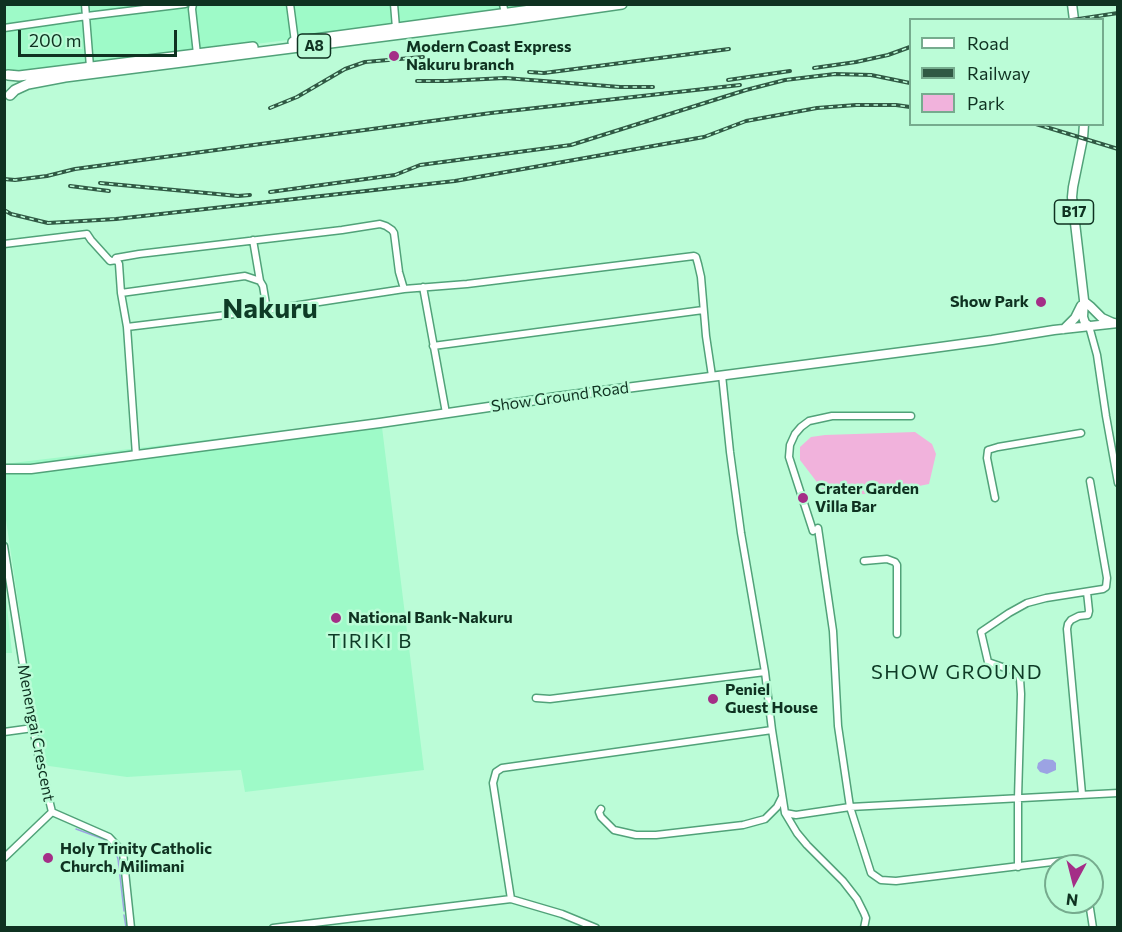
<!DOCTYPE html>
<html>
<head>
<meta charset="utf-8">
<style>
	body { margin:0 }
	#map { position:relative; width:1122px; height:932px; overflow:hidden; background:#bbfcd7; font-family:Commissioner,sans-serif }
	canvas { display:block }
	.frame { position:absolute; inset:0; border:6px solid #0f3221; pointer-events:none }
	.legend { position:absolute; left:909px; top:18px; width:195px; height:108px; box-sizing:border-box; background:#bbfcd7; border:2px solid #76ab8e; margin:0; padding:8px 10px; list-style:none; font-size:18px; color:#0f3221 }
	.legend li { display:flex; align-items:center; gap:12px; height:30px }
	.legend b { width:30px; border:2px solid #76ab8e }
	.north { position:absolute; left:1044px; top:854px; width:60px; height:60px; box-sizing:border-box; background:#bbfcd7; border:2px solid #76ab8e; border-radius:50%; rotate:187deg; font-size:16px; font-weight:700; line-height:24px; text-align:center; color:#0f3221 }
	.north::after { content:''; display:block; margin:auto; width:21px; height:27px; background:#a42e87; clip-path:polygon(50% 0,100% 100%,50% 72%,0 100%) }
	.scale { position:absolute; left:18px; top:30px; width:159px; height:27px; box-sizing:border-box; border:3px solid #0f3221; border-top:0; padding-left:8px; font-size:18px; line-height:21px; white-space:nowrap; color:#0f3221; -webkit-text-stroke:4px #bbfcd7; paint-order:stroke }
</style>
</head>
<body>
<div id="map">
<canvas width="1122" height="932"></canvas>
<div class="frame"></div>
<ul class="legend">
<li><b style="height:8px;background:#fff"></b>Road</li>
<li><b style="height:8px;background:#305944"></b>Railway</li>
<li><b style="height:16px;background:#f1b2dc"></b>Park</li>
</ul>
<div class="north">N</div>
<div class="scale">200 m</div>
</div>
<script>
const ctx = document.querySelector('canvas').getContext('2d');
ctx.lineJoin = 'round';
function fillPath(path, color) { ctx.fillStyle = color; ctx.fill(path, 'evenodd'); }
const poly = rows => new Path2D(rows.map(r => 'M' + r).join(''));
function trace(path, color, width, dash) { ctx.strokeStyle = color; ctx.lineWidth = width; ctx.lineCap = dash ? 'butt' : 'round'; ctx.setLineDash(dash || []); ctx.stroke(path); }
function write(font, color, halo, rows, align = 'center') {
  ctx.font = font + ' Commissioner,sans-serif'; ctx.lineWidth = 5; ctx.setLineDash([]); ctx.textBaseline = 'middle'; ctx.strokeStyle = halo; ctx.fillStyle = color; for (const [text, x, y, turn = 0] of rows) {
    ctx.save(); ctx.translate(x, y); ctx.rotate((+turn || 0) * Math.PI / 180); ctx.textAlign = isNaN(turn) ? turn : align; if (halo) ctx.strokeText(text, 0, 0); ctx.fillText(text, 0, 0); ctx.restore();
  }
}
fillPath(poly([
	[4,5,568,5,7,75,4,73],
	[381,419,424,770,245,792,241,770,127,777,42,765,5,513,4,464],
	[5,588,12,653,4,653]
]), '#9efac8');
fillPath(poly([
	[915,432,932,444,936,454,929,484,879,494,826,494,800,460,800,447,811,437,825,435]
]), '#f1b2dc');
fillPath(poly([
	[1044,759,1053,760,1056,763,1056,770,1047,774,1040,772,1037,768,1038,763]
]), '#9ca3e3');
trace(poly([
	[76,829,109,841],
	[114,847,118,859,124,911],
	[124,915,126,927]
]), '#9ca3e3', 1.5);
const minor = poly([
	[85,4,90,67],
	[193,4,192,9,197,54],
	[290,4,295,42],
	[394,4,396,28],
	[503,4,505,14],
	[4,28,87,16,185,4],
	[253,240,260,281],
	[4,244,87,234,91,240,110,261,117,260],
	[423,287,446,413],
	[121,293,245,276,260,281,263,286,267,310],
	[1089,326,1097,355,1106,416,1118,483],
	[127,327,267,310,404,289],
	[433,346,703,310],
	[722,375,730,452,741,533,765,672,772,730,785,813,797,833,807,845,843,881,857,899,864,913,866,918,864,928],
	[136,455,127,327,121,293,119,264,116,258,139,254,342,230,380,224,386,226,392,230,394,233,399,272,404,289,467,284,694,256,696,257,698,264,701,277,706,336,712,376],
	[995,498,987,458,988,450,998,447,1081,433],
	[818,528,833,631,838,726,850,807,871,873,881,880,896,881,1077,859,1083,861,1084,866],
	[813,531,789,457,790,445,795,434,801,427,809,421,832,416,911,416],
	[4,546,33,728,40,764,42,770,52,812],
	[864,561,887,559,895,562,897,565,897,634],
	[536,698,550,699,765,672],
	[4,732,33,728],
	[1082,794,1067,629,1068,624,1071,620,1079,616,1088,615,1089,611,1087,592],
	[601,809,599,812,601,817,614,830,636,835,656,835,743,825,765,819,777,807,782,797],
	[52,812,109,837,123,852,131,928],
	[785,813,796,815,850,807,1118,793],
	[4,858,52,812],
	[1018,867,1018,798,1021,694,1020,679,1019,675,1011,670,988,662,981,632,1009,613,1027,603,1046,598,1103,589,1106,587,1107,578,1090,481],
	[511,899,562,914,596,928],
	[1089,902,1093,928],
	[273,928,511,899,493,783,496,772,502,768,772,730]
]);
const major = poly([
	[1072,4,1074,20],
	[1084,124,1083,138,1073,187,1072,197,1084,300,1083,317,1085,323,1089,326],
	[1085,302,1090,306,1102,318,1113,323],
	[1064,329,1075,318,1081,306],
	[4,469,31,469,380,423,557,397,933,348,992,340,1054,330,1118,323]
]);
const highway = poly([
	[293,42,575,4],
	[8,75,19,76,253,47],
	[10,95,15,90,28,84,65,77,510,20,622,4]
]);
trace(minor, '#51a279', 9);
trace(major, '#51a279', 11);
trace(highway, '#51a279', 12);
trace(minor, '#fff', 6);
trace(major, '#fff', 8);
trace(highway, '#fff', 9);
const rail = poly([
	[1072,20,1118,13],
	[814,68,856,62,888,55,910,47],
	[529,72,544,73,729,49],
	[728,80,790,71],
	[417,81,446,81,505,78,620,87,653,87],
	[270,108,297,97,345,69,365,62,423,57],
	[1036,124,1118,149],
	[4,179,15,180,47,176,75,169,491,113,740,85],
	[100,183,238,196,250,195],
	[70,186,109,191],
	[270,192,395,175,420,165,571,145,746,90,785,80,835,74,871,75,910,83],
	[4,210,11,214,48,223,116,219,455,181,704,137,746,121,817,108,856,105,896,105,910,107]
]);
trace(rail, '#305944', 4);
trace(rail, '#bbfcd7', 1.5, [4.5]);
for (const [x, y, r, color] of [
	[394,56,6,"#a42e87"],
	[1041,302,6,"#a42e87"],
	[803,498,6,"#a42e87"],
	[336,618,6,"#a42e87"],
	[713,699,6,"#a42e87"],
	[48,858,6,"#a42e87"]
]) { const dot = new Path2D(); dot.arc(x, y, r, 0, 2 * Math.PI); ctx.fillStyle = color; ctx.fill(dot); trace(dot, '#bbfcd7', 2); }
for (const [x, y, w] of [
	[314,46,33],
	[1074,212,39]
]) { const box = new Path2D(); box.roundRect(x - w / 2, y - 12, w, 24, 4.5); ctx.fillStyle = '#bbfcd7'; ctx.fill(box); trace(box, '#0f3221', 1.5); }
write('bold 15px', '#0f3221', null, [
	["A8",314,46],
	["B17",1074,212]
]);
write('bold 16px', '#0f3221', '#bbfcd7', [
	["Modern Coast Express",406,47],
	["Nakuru branch",406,65],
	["Show Park",1029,302,"right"],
	["Crater Garden",815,489],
	["Villa Bar",815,507],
	["National Bank-Nakuru",348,618],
	["Peniel",725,690],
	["Guest House",725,708],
	["Holy Trinity Catholic",60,849],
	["Church, Milimani",60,867]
], 'left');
write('16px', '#0f3221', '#bbfcd7', [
	["Show Ground Road",560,397,-8],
	["Menengai Crescent",36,733,79]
]);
ctx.letterSpacing = '1.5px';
write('20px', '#0e3b26', '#bbfcd7', [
	["TIRIKI B",370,641],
	["SHOW GROUND",957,672]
]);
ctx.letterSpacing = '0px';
write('bold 28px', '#0e3b26', '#bbfcd7', [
	["Nakuru",270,309]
]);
</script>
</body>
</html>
